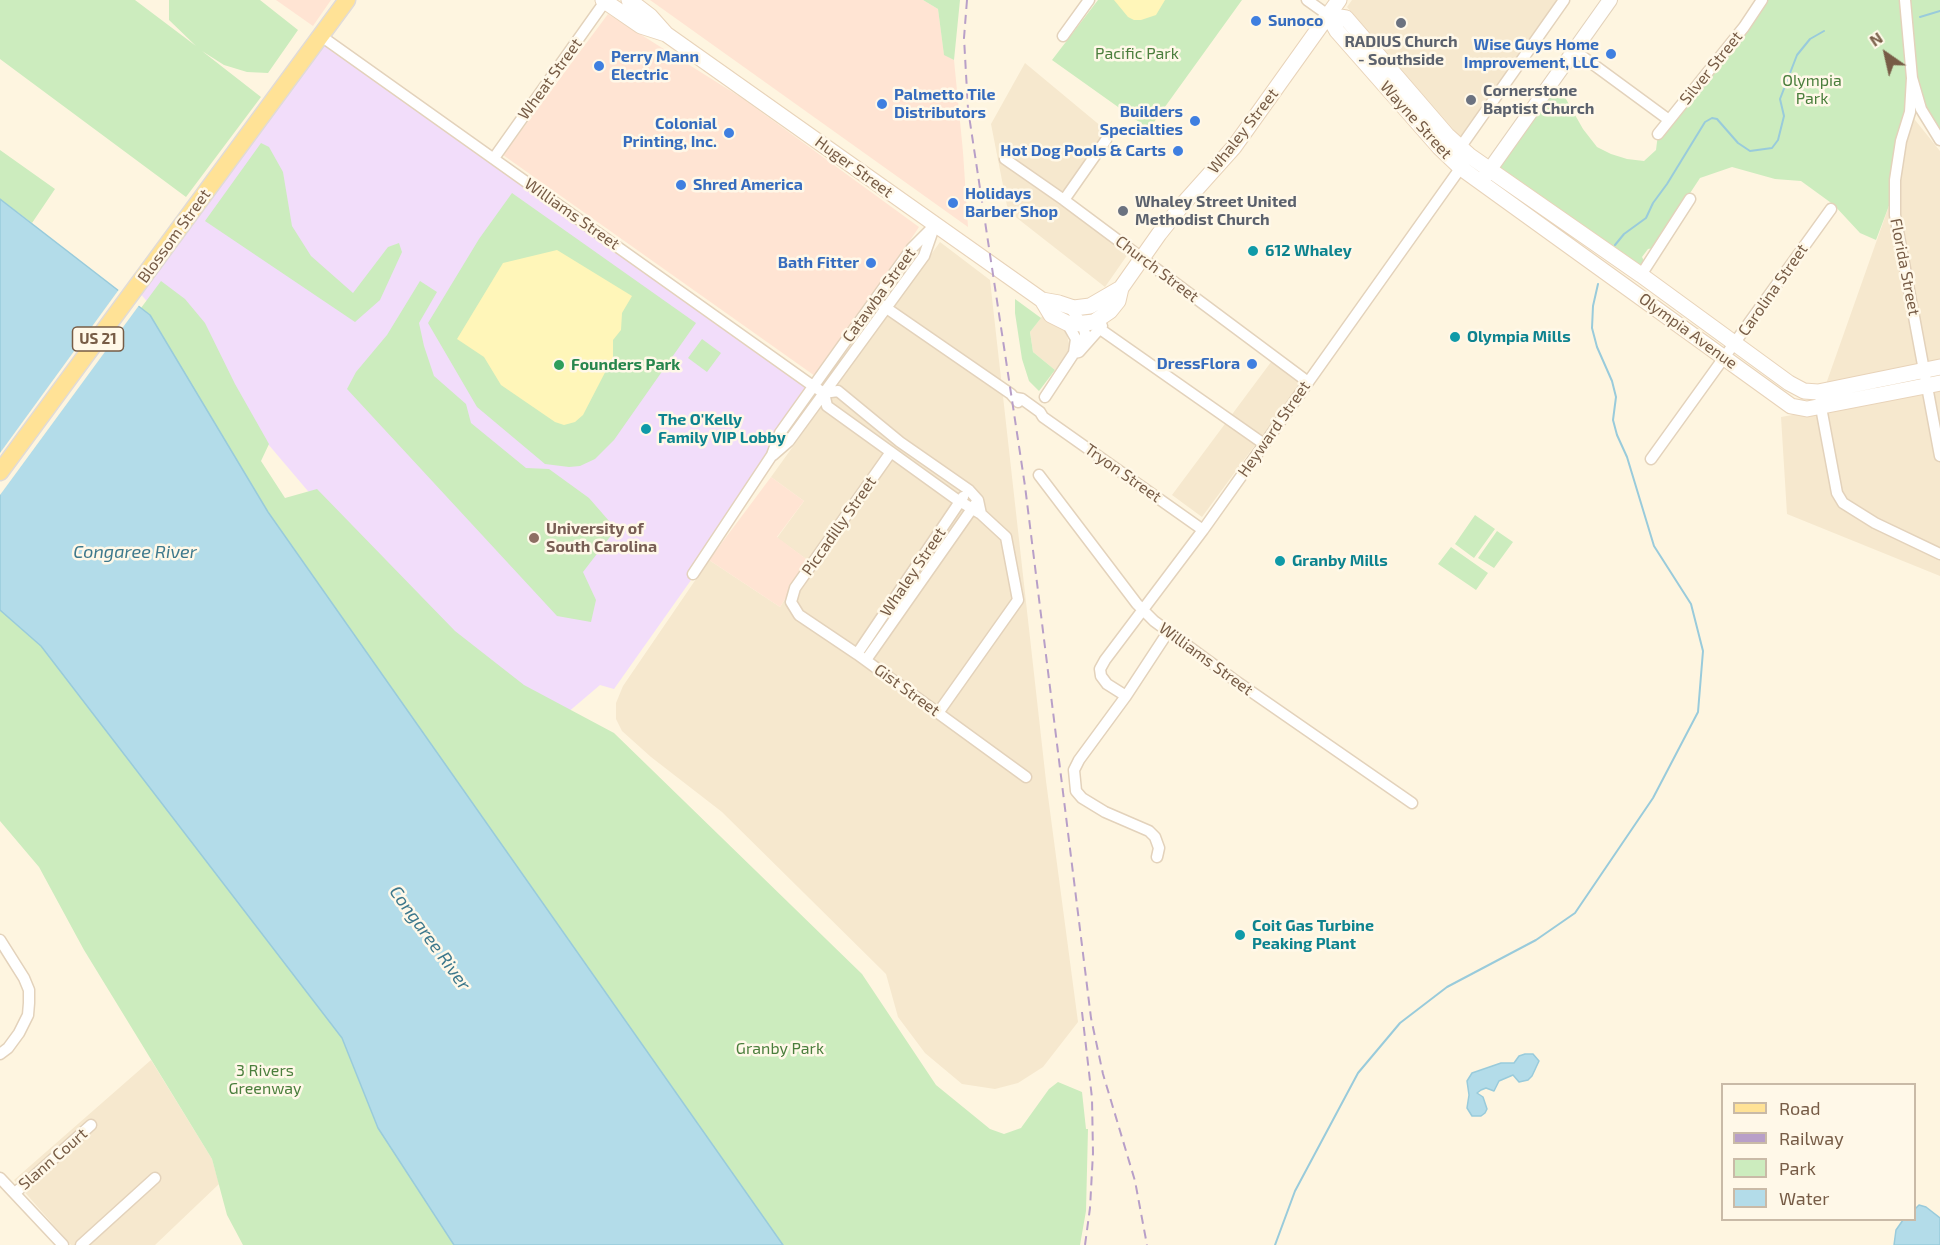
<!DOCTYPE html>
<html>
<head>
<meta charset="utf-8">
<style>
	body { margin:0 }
	#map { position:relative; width:1940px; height:1245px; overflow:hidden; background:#fef5e0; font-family:"Exo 2",sans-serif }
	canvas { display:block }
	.legend { position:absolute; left:1721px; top:1083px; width:195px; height:138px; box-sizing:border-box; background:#fff8e8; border:2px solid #c9baa7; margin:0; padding:8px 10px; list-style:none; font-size:18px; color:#775c46 }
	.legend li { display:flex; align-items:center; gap:12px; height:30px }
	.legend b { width:30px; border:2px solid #c9baa7 }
	.north { position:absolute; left:1856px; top:24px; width:60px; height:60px; -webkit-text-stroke:4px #fff8e8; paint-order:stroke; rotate:326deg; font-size:16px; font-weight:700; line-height:24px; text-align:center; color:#775c46 }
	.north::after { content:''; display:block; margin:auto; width:21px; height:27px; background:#775c46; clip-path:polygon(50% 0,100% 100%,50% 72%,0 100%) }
</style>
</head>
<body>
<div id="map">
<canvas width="1940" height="1245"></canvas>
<ul class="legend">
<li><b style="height:8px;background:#ffe296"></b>Road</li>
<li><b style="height:8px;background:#b89fc8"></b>Railway</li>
<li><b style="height:16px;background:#ccecbe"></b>Park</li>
<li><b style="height:16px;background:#b3dce9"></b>Water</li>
</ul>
<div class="north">N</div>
</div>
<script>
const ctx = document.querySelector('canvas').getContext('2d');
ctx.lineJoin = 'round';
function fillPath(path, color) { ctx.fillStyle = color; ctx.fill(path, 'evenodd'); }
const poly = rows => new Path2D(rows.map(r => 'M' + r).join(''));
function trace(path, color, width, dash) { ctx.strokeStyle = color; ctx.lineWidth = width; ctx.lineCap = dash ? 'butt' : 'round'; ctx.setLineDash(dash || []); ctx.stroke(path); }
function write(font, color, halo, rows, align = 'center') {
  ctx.font = font + ' "Exo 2",sans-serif'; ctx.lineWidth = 5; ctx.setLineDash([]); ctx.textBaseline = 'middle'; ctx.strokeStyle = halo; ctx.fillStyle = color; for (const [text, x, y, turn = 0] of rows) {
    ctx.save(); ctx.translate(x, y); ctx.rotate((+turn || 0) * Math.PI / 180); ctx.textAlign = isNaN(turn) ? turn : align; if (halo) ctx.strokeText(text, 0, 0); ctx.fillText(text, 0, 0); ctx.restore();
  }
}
fillPath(poly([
	[1352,0,1559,0,1461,138,1347,7],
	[1025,63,1114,137,1063,205,1128,254,1105,287,1008,211,991,124],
	[1907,110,1940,151,1940,362,1826,384,1890,203],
	[940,242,990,280,1046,781,1078,1022,1043,1067,1018,1083,995,1089,962,1084,925,1053,898,1017,886,974,722,812,651,757,622,731,616,719,616,703,623,686,709,560,780,607,809,561,777,538,804,501,771,477],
	[1043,315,1065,329,1071,350,1055,370,1033,352,1030,332],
	[1274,358,1303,380,1202,517,1172,495],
	[1940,388,1940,576,1787,514,1781,417],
	[151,1060,212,1159,219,1184,155,1245,71,1245,14,1180]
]), '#f6e8ce');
fillPath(poly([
	[276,0,331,0,313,26],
	[650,0,923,0,938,9,944,54,954,60,963,152,968,227],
	[608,14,742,98,919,227,870,301,815,376,503,155],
	[771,477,804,501,777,537,809,561,780,607,709,560]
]), '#ffe4d3');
fillPath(poly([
	[319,37,824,392,614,689,600,685,526,748,139,292]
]), '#f2ddfa');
fillPath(poly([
	[0,0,135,0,196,46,169,20,169,0,260,0,298,30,268,73,247,72,224,65,202,51,261,97,186,197,0,59],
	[923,0,960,0,954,60,944,55,938,9],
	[1098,0,1242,0,1149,129,1052,60],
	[1761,0,1900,0,1905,61,1908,76,1907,110,1894,148,1890,203,1876,240,1860,233,1834,205,1801,181,1775,179,1732,167,1700,178,1654,248,1648,249,1642,257,1646,265,1640,271,1499,169,1498,166,1558,85,1583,129,1597,147,1611,154,1627,159,1644,161,1656,150,1658,134],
	[1908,0,1940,0,1940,129,1934,122,1920,94],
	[261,143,269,147,283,172,292,226,311,256,353,293,388,247,399,243,402,252,380,300,355,322,205,221],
	[0,150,55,189,32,223,0,199],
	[512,193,696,323,614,440,595,459,580,466,569,467,545,464,477,407,428,323,479,239],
	[161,281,185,299,205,323,235,384,269,444,261,461,285,498,317,489,455,631,524,685,614,733,862,974,936,1085,990,1129,1004,1134,1021,1128,1049,1089,1058,1082,1082,1092,1086,1129,1088,1129,1086,1211,1080,1245,783,1245,268,512,150,315,141,308],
	[420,281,437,292,419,323,424,346,434,376,466,404,471,423,526,468,549,469,589,498,616,529,583,572,596,600,591,622,557,616,347,389,356,372,387,335],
	[1015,299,1041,318,1030,332,1033,352,1055,370,1039,391,1029,381,1022,359,1015,313],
	[702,339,721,353,707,372,688,358],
	[1475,515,1495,529,1474,558,1455,544],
	[1497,531,1513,542,1494,568,1478,558],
	[1451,547,1488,573,1476,590,1438,564],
	[0,610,41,646,342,1038,378,1128,454,1245,243,1245,227,1215,212,1159,84,950,39,867,0,821]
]), '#ccecbe');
fillPath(poly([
	[1114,0,1165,0,1156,15,1141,20,1134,20,1128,17],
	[557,250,632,296,622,313,621,330,613,340,613,357,583,415,575,422,564,425,555,422,501,385,484,357,457,339,503,263]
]), '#fff6b9');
const water = poly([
	[0,199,150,315,268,512,783,1245,454,1245,378,1128,342,1038,41,646,0,610,0,199],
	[1525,1054,1533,1054,1539,1061,1532,1076,1528,1080,1519,1082,1513,1075,1499,1081,1494,1091,1486,1088,1481,1090,1477,1093,1483,1097,1487,1109,1485,1113,1481,1116,1472,1116,1467,1108,1469,1095,1467,1081,1472,1073,1501,1063,1514,1063,1519,1056,1525,1054],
	[1919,1205,1926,1207,1940,1218,1940,1245,1894,1245,1896,1230,1903,1220,1914,1220,1915,1209,1919,1205]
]);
fillPath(water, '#b3dce9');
trace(water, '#99cbdb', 1.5);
fillPath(poly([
	[120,288,140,304,0,495,0,453]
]), '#fef5e0');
trace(poly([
	[1920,17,1940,11],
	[1615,245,1624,234,1646,218,1653,203,1667,184,1705,122,1712,118,1717,119,1738,143,1750,151,1772,148,1778,140,1784,116,1780,99,1797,55,1810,39,1824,31],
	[1275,1245,1295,1191,1358,1073,1400,1023,1447,987,1536,940,1575,913,1653,798,1698,712,1703,651,1691,604,1654,546,1627,457,1617,435,1613,420,1616,397,1612,381,1597,347,1592,328,1593,306,1598,284]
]), '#99cbdb', 2);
const minor = poly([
	[1307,0,1328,15],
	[1905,0,1912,78,1921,109,1940,140],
	[321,36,813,386,824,393,838,391,900,442,969,490,978,500,981,514],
	[1063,36,1089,0],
	[1575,51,1669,120],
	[1912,78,1910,112,1901,141,1895,180,1895,215,1940,456],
	[1658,134,1744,27,1762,0],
	[1457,152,1564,0],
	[494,158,606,0],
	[1005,159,1064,200,1308,382],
	[1064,200,1106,140],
	[1641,275,1690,199],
	[882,305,1011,394,1018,402],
	[1069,306,1082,324,1085,333,1084,346],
	[1067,323,1076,339,1074,353],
	[1100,329,1264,444],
	[824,393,827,406,956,499,981,514,1006,537,1018,600,938,713],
	[1045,397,1074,353,1079,352,1102,326],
	[1016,398,1022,399,1040,412,1043,417,1203,530],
	[1820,402,1837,493,1843,503,1875,523,1940,554],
	[891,452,795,588,791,602,799,615,857,654,1026,777],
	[773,455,789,441,924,256,933,230],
	[1651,459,1831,209],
	[1039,475,1137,604,1154,621,1233,679,1412,803],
	[693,574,772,455,780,433,912,248,935,225],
	[857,654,963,497],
	[866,660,976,503],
	[1126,696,1107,684,1101,676,1100,669,1105,660,1203,530,1464,163],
	[1157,857,1159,848,1155,837,1149,831,1105,812,1082,798,1076,791,1074,770,1079,760,1126,696,1168,632],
	[0,940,24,978,29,990,29,1003,28,1015,19,1033,8,1048,0,1054],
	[0,1178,63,1245],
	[15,1193,91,1125],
	[81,1245,155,1178]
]);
const tertiary = poly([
	[1483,179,1610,0]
]);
const secondary = poly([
	[603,0,641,26,666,34],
	[629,0,650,16,666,34,1042,300,1051,315,1067,323,1075,324,1094,322,1110,311,1118,301,1121,288,1159,234,1183,204,1234,147,1339,0],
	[1328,15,1337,31,1439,147,1461,168,1791,406,1807,409,1940,383],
	[1328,15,1346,18,1447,135,1470,156,1641,275,1789,383,1804,391,1818,392,1940,367],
	[1042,300,1059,303,1074,308,1090,306,1121,288]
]);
const primary = poly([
	[0,472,347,0]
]);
trace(minor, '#e3d2bb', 13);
trace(tertiary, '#e3d2bb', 16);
trace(secondary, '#e8d3b9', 17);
trace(primary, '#e1dbd6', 19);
trace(minor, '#fff', 10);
trace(tertiary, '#fff', 14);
trace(secondary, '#fff', 15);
trace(primary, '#ffe296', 16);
trace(poly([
	[967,0,964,38,968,109,1025,486,1091,1018,1103,1074,1135,1181,1147,1245],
	[1082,1012,1092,1098,1093,1153,1090,1208,1085,1245]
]), '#b89fc8', 2, [9, 6]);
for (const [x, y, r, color] of [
	[1256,21,6,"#3f7fe0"],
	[1401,23,6,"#6b7280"],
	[1611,54,6,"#3f7fe0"],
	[599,66,6,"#3f7fe0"],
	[1471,100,6,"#6b7280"],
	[882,104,6,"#3f7fe0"],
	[1195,121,6,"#3f7fe0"],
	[729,133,6,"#3f7fe0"],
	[1178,151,6,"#3f7fe0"],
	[681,185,6,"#3f7fe0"],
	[953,203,6,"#3f7fe0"],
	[1123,211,6,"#6b7280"],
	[1253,251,6,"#0f9aa8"],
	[871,263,6,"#3f7fe0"],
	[1455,337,6,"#0f9aa8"],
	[1252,364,6,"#3f7fe0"],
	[559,365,6,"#2e9e5b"],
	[646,429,6,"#0f9aa8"],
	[534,538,6,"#8d6e63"],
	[1280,561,6,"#0f9aa8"],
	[1240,935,6,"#0f9aa8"]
]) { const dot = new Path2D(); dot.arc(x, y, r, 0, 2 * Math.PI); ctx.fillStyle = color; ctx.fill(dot); trace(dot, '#fff8e8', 2); }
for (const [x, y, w] of [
	[98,339,51]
]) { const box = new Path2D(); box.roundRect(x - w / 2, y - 12, w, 24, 4.5); ctx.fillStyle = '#fff8e8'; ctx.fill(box); trace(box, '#775c46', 1.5); }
write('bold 15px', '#775c46', null, [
	["US 21",98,339]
]);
write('bold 16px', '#366cbe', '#fff8e8', [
	["Sunoco",1268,21,"left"],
	["Wise Guys Home",1599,45],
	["Improvement, LLC",1599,63],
	["Perry Mann",611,57,"left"],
	["Electric",611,75,"left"],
	["Palmetto Tile",894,95,"left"],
	["Distributors",894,113,"left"],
	["Builders",1183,112],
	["Specialties",1183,130],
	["Colonial",717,124],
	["Printing, Inc.",717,142],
	["Hot Dog Pools & Carts",1166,151],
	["Shred America",693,185,"left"],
	["Holidays",965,194,"left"],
	["Barber Shop",965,212,"left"],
	["Bath Fitter",859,263],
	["DressFlora",1240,364]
], 'right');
write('bold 16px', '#5b616d', '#fff8e8', [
	["RADIUS Church",1401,42,"center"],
	["- Southside",1401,60,"center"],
	["Cornerstone",1483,91],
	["Baptist Church",1483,109],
	["Whaley Street United",1135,202],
	["Methodist Church",1135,220]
], 'left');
write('16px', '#4a7e3c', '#fff8e8', [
	["Pacific Park",1137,54],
	["Olympia",1812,81],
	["Park",1812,99],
	["Granby Park",780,1049],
	["3 Rivers",265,1071],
	["Greenway",265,1089]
]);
write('16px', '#775c46', '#fff8e8', [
	["Silver Street",1711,68,-51],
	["Wheat Street",550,79,-54],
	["Wayne Street",1416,120,48],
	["Whaley Street",1243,131,-52],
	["Huger Street",854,167,36],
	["Williams Street",572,214,35],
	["Blossom Street",174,236,-54],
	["Florida Street",1905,267,79],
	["Church Street",1157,269,37],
	["Carolina Street",1773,290,-55],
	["Catawba Street",879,295,-54],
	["Olympia Avenue",1688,331,36],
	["Heyward Street",1274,429,-55],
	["Tryon Street",1123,473,35],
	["Piccadilly Street",839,526,-55],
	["Whaley Street",913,572,-56],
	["Williams Street",1206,659,36],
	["Gist Street",907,690,36],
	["Slann Court",53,1159,-41]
]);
write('bold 16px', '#0d838f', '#fff8e8', [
	["612 Whaley",1265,251],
	["Olympia Mills",1467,337],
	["The O'Kelly",658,420],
	["Family VIP Lobby",658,438],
	["Granby Mills",1292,561],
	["Coit Gas Turbine",1252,926],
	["Peaking Plant",1252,944]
], 'left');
write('bold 16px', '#27864d', '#fff8e8', [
	["Founders Park",571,365]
], 'left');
write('bold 16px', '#785e54', '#fff8e8', [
	["University of",546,529],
	["South Carolina",546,547]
], 'left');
write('italic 18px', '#3d788c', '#fff8e8', [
	["Congaree River",135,552],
	["Congaree River",430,938,54]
]);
</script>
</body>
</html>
